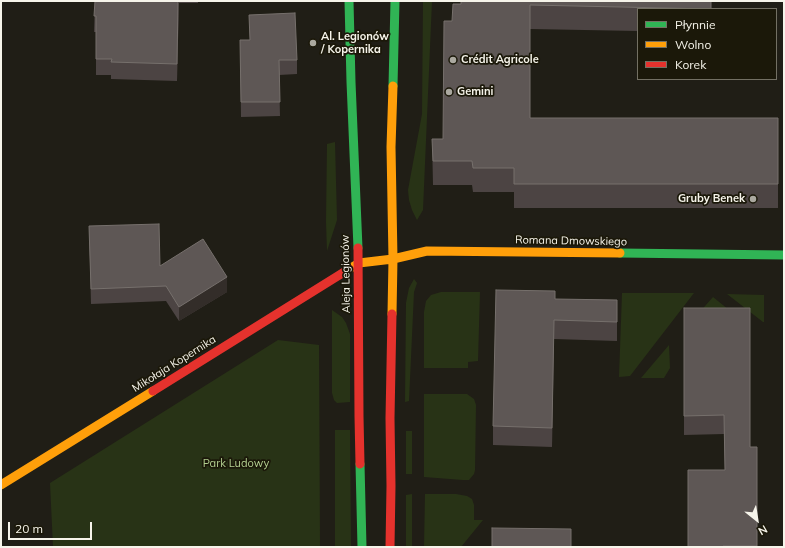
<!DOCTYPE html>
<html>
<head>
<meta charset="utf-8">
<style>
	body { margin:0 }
	#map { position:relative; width:785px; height:548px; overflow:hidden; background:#201e16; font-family:Mulish,sans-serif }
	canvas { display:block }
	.frame { position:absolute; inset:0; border:2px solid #f6f4ea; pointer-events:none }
	.legend { position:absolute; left:637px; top:8px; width:140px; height:72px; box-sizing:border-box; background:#1b1809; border:1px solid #737063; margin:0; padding:5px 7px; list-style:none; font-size:12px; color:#f6f4ea }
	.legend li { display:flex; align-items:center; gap:8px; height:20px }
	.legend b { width:20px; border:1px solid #737063 }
	.north { position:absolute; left:737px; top:500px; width:40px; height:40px; -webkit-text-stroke:3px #1b1809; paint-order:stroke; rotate:150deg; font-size:11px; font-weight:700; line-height:16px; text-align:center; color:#f6f4ea }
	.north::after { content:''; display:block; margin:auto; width:14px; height:18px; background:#f6f4ea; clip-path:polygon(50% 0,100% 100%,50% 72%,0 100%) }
	.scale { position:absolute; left:8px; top:522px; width:84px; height:18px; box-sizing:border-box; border:2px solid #f6f4ea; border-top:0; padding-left:5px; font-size:12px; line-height:14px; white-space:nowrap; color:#f6f4ea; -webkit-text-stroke:3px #1b1809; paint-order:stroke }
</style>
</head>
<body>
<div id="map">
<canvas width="785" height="548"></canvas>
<div class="frame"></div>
<ul class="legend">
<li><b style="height:5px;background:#30b455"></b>Płynnie</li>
<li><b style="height:5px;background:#ff9f0a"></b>Wolno</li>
<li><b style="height:5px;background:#e5322d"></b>Korek</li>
</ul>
<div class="north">N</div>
<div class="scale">20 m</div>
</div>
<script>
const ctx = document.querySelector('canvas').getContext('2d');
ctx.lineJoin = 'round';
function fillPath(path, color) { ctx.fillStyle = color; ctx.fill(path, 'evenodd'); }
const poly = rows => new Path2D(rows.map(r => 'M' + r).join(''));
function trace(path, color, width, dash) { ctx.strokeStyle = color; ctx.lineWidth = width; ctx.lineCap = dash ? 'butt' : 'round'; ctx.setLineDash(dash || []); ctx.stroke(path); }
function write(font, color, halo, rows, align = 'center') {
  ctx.font = font + ' Mulish,sans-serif'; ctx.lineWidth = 3.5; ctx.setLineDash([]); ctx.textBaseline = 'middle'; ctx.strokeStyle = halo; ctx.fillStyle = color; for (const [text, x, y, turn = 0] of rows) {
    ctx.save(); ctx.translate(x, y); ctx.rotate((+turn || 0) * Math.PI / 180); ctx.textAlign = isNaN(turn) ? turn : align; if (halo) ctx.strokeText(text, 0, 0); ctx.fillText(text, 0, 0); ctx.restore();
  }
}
fillPath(poly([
	[423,1,432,1,423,210,417,220,412,210,409,200,408,190,422,114],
	[335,142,337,220,327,251,326,222,327,144],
	[414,279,417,283,414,292,409,401,405,402,406,303,409,288],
	[441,292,480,292,478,361,468,362,468,368,424,368,424,312,426,301,431,295],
	[622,293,694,293,630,376,619,377],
	[727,294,764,295,764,322,763,322],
	[713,297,744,322,690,323],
	[332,310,342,317,346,323,350,334,350,402,337,403,334,400,332,393],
	[278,340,319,345,320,547,53,547,50,483],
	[669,345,670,368,664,378,641,378],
	[424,394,467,394,474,399,476,405,475,470,474,474,469,480,463,480,424,477],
	[335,430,350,430,351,547,335,547],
	[406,431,412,431,412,474,406,474],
	[412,494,412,547,406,547,406,495],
	[425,494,456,494,467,496,472,499,474,505,474,520,483,520,461,547,424,547]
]), '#283316');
trace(poly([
	[349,1,351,82,358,248],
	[393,86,395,1],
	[620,253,784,255],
	[360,464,362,547]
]), '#30b455', 9);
trace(poly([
	[349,269,359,263,393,259,427,251,620,253],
	[392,314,393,259,391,147,393,86],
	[1,485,153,391]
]), '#ff9f0a', 9);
trace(poly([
	[358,248,359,416,360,464],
	[153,391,349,269],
	[390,547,391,486,390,418,392,314]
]), '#e5322d', 9);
fillPath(poly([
	[95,1,198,1,198,3,179,3,177,81,111,79,111,75,96,75,96,32,94,32],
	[711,1,711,9,638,9,638,31,530,29,530,118,778,118,778,208,514,208,514,192,473,192,472,185,433,185,432,139,443,139,452,21,461,4],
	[249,15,297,60,297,74,279,75,280,116,241,117,240,40,250,40],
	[89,226,160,266,227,292,179,321,166,301,91,304],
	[555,299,617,300,617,341,554,339,552,447,493,445,493,426],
	[684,308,750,447,757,447,757,547,688,547,725,470,724,434,684,435]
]), '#4c4443');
fillPath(poly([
	[178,1,179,1,177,81,177,64],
	[227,277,227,292,179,321,179,307],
	[554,320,554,339,552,447,552,428]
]), '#332d29');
const building = poly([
	[95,1,178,1,177,64,111,62,112,59,96,59,96,16,94,16,95,1],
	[461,1,711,1,711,9,530,5,530,118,778,118,778,184,514,184,514,168,473,168,472,161,433,161,432,139,443,139,444,21,452,21,453,4,461,4,461,1],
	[295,13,297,60,279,60,280,102,241,102,240,40,250,40,249,15,295,13],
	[159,224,160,266,203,239,227,277,179,307,166,286,91,289,89,226,159,224],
	[496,290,555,291,555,299,617,300,617,322,554,320,552,428,493,426,496,290],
	[684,308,750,308,750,447,757,447,757,546,723,546,723,547,688,547,688,470,725,470,724,415,684,416,684,308],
	[492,528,571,529,571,547,492,547,492,528]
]);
fillPath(building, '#5e5755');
trace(building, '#76706c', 1);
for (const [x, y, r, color] of [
	[313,43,4,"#aba9a0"],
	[453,60,4,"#aba9a0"],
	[449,92,4,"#aba9a0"],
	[753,199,4,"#aba9a0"]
]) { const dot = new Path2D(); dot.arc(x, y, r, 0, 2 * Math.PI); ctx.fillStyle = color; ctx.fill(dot); trace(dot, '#1b1809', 1.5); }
write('bold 11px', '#f6f4ea', '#1b1809', [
	["Al. Legionów",321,37],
	["/ Kopernika",321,50],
	["Crédit Agricole",461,60],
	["Gemini",457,92],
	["Gruby Benek",745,199,"right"]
], 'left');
write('11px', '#f6f4ea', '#1b1809', [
	["Romana Dmowskiego",571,241,1],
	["Aleja Legionów",346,274,-91],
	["Mikołaja Kopernika",174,364,-32]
]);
write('11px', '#b3cf90', '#1b1809', [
	["Park Ludowy",236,464]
]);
</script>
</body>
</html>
